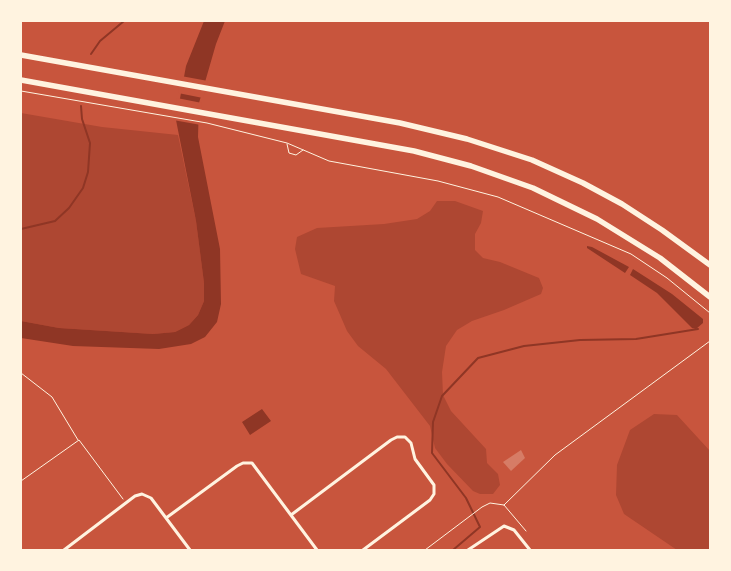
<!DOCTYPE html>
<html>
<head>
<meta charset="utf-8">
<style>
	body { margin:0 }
	#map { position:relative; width:731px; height:571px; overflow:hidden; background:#c8553d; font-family:Bitter,serif }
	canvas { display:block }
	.frame { position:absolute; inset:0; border:22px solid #fff3e0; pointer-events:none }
</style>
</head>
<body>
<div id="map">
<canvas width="731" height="571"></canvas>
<div class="frame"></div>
</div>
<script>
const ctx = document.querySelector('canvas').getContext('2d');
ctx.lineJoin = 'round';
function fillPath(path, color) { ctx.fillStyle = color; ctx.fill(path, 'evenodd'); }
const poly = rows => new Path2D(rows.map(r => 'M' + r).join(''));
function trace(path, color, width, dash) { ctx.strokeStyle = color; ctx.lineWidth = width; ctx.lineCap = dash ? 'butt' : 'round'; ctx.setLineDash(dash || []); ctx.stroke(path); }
fillPath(poly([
	[21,113,102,127,178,135,196,221,204,283,204,301,198,315,189,325,175,332,153,334,59,328,21,321],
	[437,201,455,201,483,211,481,223,475,234,475,250,483,258,500,262,539,278,543,288,541,294,504,310,472,321,457,330,446,346,442,372,443,395,451,411,486,449,487,463,498,474,500,485,493,494,480,494,473,491,447,464,435,448,430,426,386,369,358,346,347,331,334,301,335,286,301,274,295,249,297,237,317,228,384,224,417,219,430,211],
	[654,414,677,415,710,451,710,550,677,550,624,514,616,495,617,465,630,430]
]), '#ae4732');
fillPath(poly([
	[204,21,225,21,216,44,199,103,198,137,220,249,221,304,217,322,205,337,191,344,159,349,73,346,21,338,21,321,59,328,153,334,175,332,189,325,198,315,204,301,204,283,196,221,176,120,186,66],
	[587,246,592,247,629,267,625,273,587,248],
	[633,269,672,294,703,319,703,323,696,329,692,328,657,293,630,275],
	[262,409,271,421,250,435,242,422]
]), '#8f3625');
fillPath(poly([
	[181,76,208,81,203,98,178,93],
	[177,98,202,103,201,125,173,120]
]), '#c8553d');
trace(poly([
	[91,54,100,41,124,21],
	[21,229,55,221,69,208,83,188,88,172,90,143,82,119,81,106],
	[453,550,480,527,466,498,432,453,433,422,442,396,478,358,524,346,580,340,636,339,698,329]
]), '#8f3625', 2);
fillPath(poly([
	[521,450,525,458,511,471,503,462]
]), '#d67c66');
trace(poly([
	[21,91,207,123,287,143,329,161,438,181,498,197,631,254,667,278,710,313],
	[287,144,289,153,296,155,303,150],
	[21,373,52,397,78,440],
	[21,481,79,440,123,499],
	[504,505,555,455,710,341],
	[425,550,482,507,490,503,504,505,526,531]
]), '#fff3e0', 1);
trace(poly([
	[291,515,391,440,397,437,405,437,411,443,415,459,434,485,434,494,430,500,363,550],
	[166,518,237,466,243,463,252,463,317,550],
	[64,550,135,496,142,494,151,498,190,550],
	[468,550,504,526,514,530,530,550]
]), '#fff3e0', 3);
trace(poly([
	[21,55,400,123,467,139,532,160,583,183,622,204,662,230,710,265],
	[21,80,414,151,471,166,533,188,597,219,660,258,710,297]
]), '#fff3e0', 5.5);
</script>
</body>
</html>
